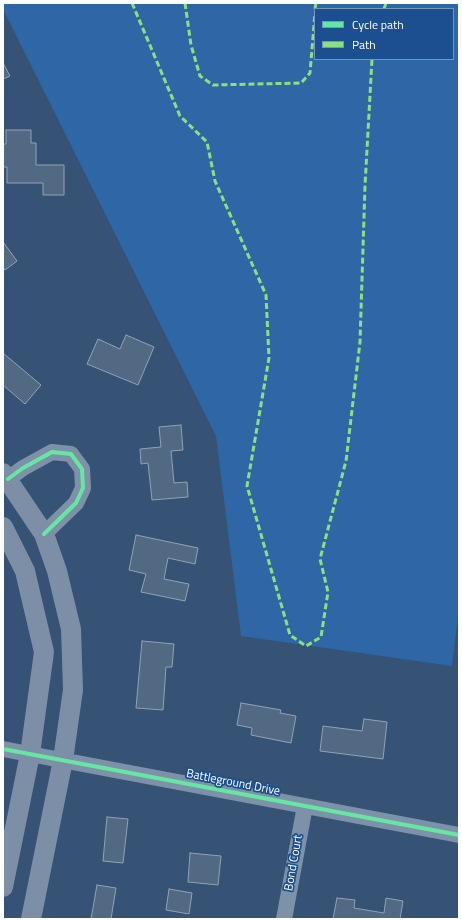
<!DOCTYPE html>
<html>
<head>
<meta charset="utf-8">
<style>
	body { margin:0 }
	#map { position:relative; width:462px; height:922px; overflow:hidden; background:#365274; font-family:"Titillium Web",sans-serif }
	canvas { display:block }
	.frame { position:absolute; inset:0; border:4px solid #fff; pointer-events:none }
	.legend { position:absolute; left:314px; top:8px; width:140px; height:52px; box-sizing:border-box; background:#1b4f8f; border:1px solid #7695bc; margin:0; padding:5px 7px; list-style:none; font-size:12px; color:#fff }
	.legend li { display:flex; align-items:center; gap:8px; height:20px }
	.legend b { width:20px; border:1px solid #7695bc }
</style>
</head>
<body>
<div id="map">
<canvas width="462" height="922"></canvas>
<div class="frame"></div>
<ul class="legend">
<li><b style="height:5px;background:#66e7a1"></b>Cycle path</li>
<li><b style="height:5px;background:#8de07e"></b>Path</li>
</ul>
</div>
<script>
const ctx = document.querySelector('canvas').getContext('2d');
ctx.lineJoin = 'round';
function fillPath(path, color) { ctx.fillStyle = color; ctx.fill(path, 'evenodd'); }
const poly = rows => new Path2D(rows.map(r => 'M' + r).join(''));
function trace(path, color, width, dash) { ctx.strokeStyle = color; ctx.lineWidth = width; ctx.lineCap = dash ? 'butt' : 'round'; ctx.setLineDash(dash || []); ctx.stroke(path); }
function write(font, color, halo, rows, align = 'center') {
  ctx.font = font + ' "Titillium Web",sans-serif'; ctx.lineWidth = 3.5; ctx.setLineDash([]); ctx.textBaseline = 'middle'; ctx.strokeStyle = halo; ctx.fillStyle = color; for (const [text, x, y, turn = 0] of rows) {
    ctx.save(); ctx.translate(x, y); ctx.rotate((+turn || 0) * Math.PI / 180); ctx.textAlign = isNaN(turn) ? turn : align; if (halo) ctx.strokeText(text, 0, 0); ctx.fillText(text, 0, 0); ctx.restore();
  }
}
fillPath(poly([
	[3,3,459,3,459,607,452,666,241,636,216,436,3,9],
	[315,9,453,9,453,59,315,59]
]), '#2f66a5');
const building = poly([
	[3,63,10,76,3,79,3,63],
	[6,130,31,130,31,143,36,143,36,165,64,165,64,195,43,195,43,183,7,183,7,167,3,167,3,144,6,144,6,130],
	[3,242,17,261,5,270,3,267,3,242],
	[126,335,154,347,138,385,87,364,98,339,120,349,126,335],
	[3,353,41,385,25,404,3,385,3,353],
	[181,425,183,450,171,451,174,483,187,482,188,497,152,500,148,463,141,464,140,449,161,447,159,427,181,425],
	[136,535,198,548,195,564,168,558,164,579,189,584,185,601,141,592,146,574,129,570,136,535],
	[142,641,174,644,172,667,166,667,163,710,136,708,142,641],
	[241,703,281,710,280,713,296,716,291,743,251,735,252,728,237,725,241,703],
	[364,719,387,722,383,759,320,751,323,726,362,731,364,719],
	[107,817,128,819,123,863,103,861,107,817],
	[190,853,221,856,218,885,188,882,190,853],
	[97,885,116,888,111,919,91,919,97,885],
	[169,889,192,893,189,914,166,910,169,889],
	[337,898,355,900,354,908,384,913,386,898,403,901,400,919,333,919,337,898]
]);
fillPath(building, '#526984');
trace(building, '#92a2b6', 1);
trace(poly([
	[8,479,23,468,52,452,71,454,82,469,83,488,76,503,44,534],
	[3,749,459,835],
	[284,919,305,806]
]), '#7d92a8', 16);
trace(poly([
	[3,473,44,534,57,571,71,629,73,690,63,760,31,919],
	[3,527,25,571,44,652,30,754,3,887]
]), '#7d8ea7', 20);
trace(poly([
	[132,3,180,116,207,142,215,181,266,295,269,358,247,486,290,635,306,646,321,637,328,592,320,559,346,461,360,342,365,186,372,59],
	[185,3,191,45,200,76,213,85,301,83,310,73,315,13],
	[315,9,316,3],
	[384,9,386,3]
]), '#8de07e', 3, [6, 3]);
trace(poly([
	[8,479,23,468,52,452,71,454,82,469,83,488,76,503,44,534],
	[3,749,459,835]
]), '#66e7a1', 4);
write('12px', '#fff', '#1b4f8f', [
	["Battleground Drive",233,783,11],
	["Bond Court",294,863,-80]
]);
</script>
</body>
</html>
